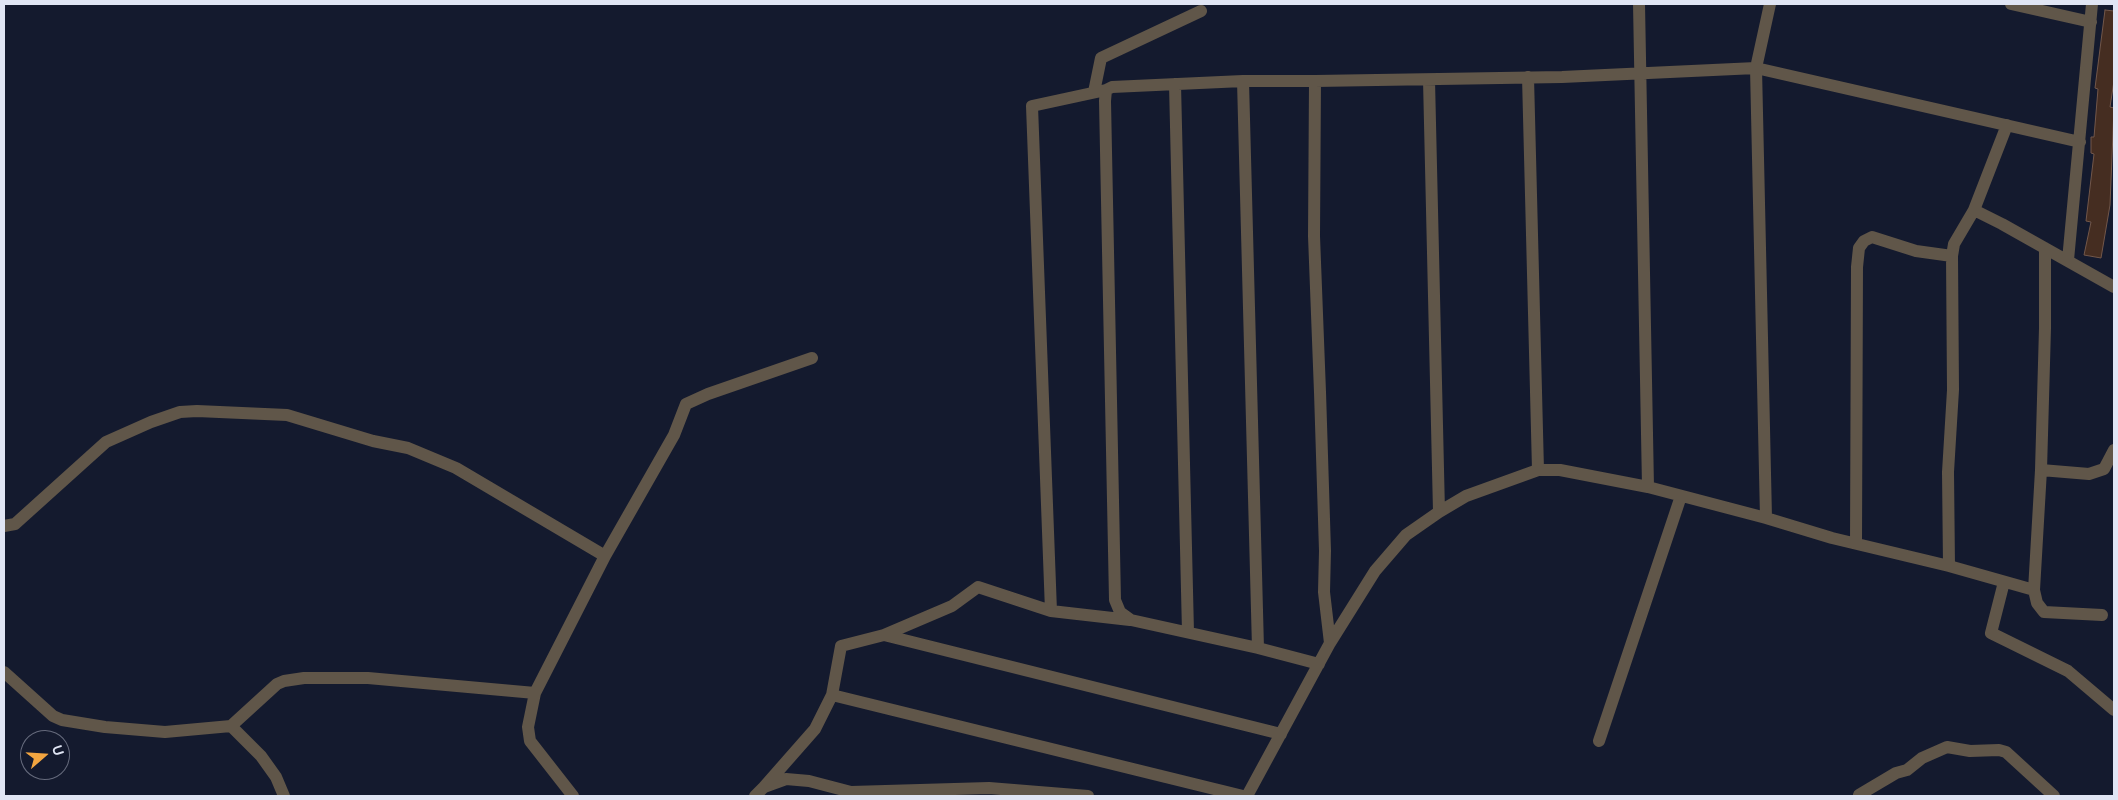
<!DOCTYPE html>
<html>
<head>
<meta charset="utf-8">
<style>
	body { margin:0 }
	#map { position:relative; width:2118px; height:800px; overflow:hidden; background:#141a2e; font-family:Cabin,sans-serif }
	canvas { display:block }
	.frame { position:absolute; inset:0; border:5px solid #e0e5f4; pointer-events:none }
	.north { position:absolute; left:20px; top:730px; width:50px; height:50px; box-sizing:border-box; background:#141a2e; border:1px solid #666b7d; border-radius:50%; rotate:71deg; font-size:14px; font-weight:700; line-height:20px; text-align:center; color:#e0e5f4 }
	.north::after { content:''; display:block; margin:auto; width:18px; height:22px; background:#f2a540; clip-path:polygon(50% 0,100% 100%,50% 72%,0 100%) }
</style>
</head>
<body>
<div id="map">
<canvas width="2118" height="800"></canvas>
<div class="frame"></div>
<div class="north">U</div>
</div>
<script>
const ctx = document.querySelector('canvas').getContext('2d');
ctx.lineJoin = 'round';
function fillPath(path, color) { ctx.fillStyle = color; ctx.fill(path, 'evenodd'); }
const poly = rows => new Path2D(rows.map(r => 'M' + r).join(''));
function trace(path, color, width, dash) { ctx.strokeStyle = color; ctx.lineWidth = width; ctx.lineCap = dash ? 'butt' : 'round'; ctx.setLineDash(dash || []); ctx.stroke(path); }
const building = poly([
	[2105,10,2114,11,2114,81,2110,107,2114,108,2110,205,2101,258,2084,255,2091,222,2086,221,2094,154,2091,153,2091,137,2094,137,2098,89,2095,88,2105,10]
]);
fillPath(building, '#452d21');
trace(building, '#72574a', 1);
trace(poly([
	[1639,4,1648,487],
	[2011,4,2091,22],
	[1528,77,1538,470],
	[1429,80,1439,512],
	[1243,81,1258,648],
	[1315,81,1243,81,1112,87,1106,90,1105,101,1115,600,1120,612,1131,620,1258,648,1319,664],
	[1175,84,1188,632],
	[1106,90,1032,106,1051,611,1130,620],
	[1094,92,1101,58,1201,11],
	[1974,210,2007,125],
	[2045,248,2045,328,2041,470,2034,590,2037,603,2044,612,2102,615],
	[2068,260,2092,4],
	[2041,470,2089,474,2104,469,2114,450],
	[1766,518,1832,538,1949,566,1948,472,1953,390,1952,256,1954,244,1974,210,2002,224,2114,287],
	[4,526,15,524,106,442,151,422,180,412,197,411,287,415,373,441,408,448,456,468,605,556],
	[1856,543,1857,267,1859,248,1864,241,1872,237,1916,251,1952,256],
	[1949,566,2034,590],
	[2004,582,1991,633,2068,671,2114,710],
	[884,635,1281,734],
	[1330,643,1324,592,1325,551,1320,392,1314,236,1315,81,1562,77,1756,68,2080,142],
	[4,672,53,716,62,720,105,727,165,732,231,726],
	[535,693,528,727,530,741,573,796],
	[832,695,1243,796],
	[1599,741,1681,496],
	[764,787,815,729,832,695,841,646,884,635,952,606,978,587,1051,611],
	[1859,795,1896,773,1907,770,1922,758,1947,747,1970,751,1999,750,2006,752,2054,796],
	[284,796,276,777,261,756,231,726,277,684,284,681,304,678,368,678,535,693,605,556,674,435,686,404,708,394,812,358],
	[755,796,764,787,786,779,809,781,851,792,989,788,1088,796],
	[1247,796,1330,643,1375,571,1406,535,1439,512,1466,496,1538,470,1560,470,1648,487,1766,518,1756,68,1770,4]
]), '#605649', 12);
</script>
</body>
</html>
